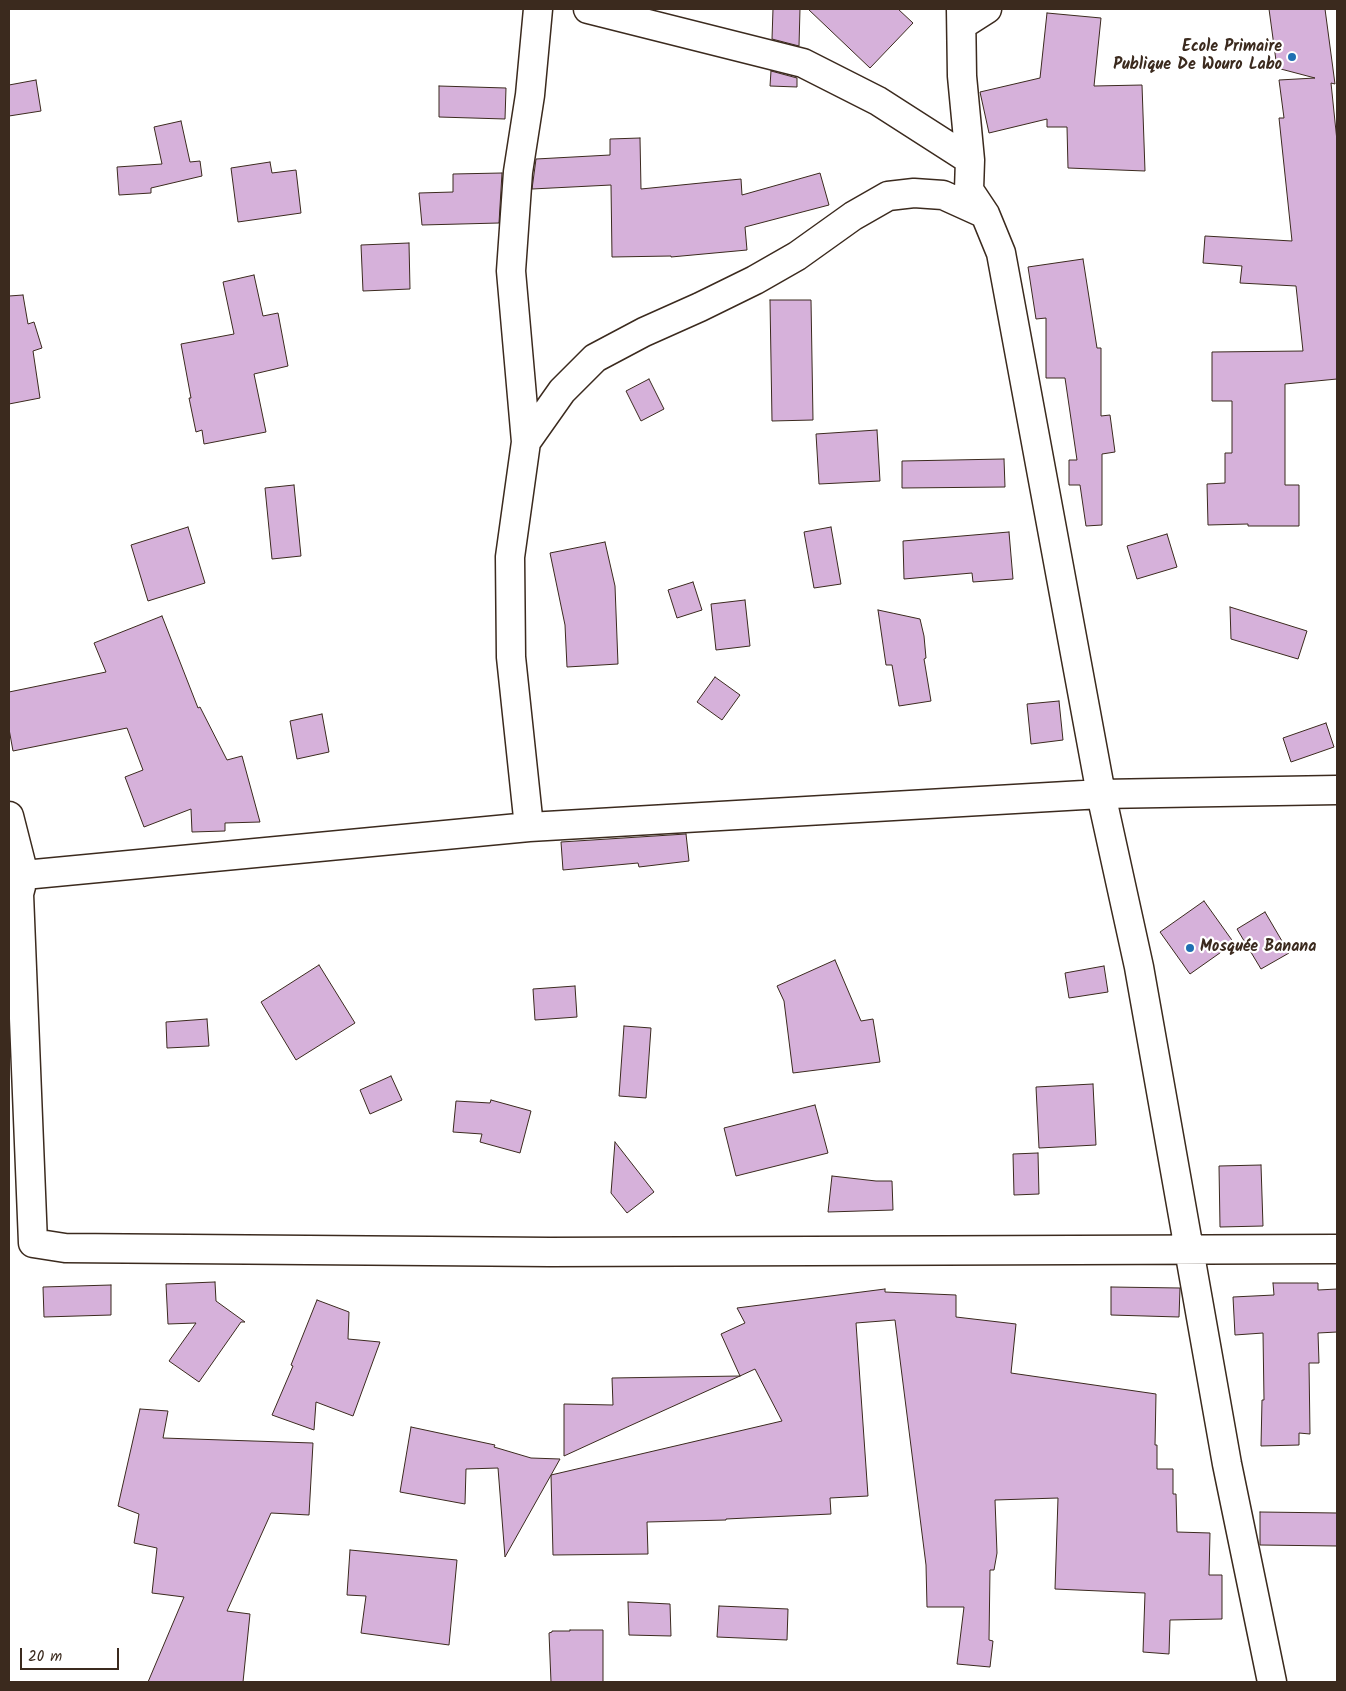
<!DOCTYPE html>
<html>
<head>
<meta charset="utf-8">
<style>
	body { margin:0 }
	#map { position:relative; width:1346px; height:1691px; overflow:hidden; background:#fff; font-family:Kalam,sans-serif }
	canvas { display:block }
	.frame { position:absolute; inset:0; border:10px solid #3b2a1e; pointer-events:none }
	.scale { position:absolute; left:20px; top:1648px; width:99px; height:22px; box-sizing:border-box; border:2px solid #3b2a1e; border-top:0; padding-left:6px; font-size:15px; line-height:18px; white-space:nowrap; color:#3b2a1e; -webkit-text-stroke:4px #fff; paint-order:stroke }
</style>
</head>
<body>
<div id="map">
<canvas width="1346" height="1691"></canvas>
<div class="frame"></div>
<div class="scale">20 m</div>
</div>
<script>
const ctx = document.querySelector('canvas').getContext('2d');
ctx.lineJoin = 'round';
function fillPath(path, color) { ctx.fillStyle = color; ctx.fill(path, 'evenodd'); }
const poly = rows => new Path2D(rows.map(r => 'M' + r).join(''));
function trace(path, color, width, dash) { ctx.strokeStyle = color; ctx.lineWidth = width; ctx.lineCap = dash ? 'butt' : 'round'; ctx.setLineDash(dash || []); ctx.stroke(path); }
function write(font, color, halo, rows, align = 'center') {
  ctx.font = font + ' Kalam,sans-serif'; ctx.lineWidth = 4.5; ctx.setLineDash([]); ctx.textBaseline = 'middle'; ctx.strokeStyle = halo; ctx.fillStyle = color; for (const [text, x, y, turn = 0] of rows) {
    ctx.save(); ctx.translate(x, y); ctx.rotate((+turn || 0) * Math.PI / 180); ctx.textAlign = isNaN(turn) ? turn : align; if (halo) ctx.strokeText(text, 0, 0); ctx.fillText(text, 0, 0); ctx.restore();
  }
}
const building = poly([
	[773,9,800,9,799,46,772,39,773,9],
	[808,9,898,9,913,23,870,68,808,9],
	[1269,9,1325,9,1335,84,1331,83,1337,141,1337,379,1285,384,1285,485,1299,485,1299,526,1248,526,1248,524,1208,525,1207,484,1225,483,1225,453,1232,453,1232,401,1212,401,1212,352,1303,351,1296,286,1240,283,1242,266,1203,263,1205,236,1292,241,1279,118,1284,118,1279,80,1315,78,1277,68,1269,9],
	[1047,13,1101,18,1094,86,1142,85,1145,171,1068,168,1067,127,1047,127,1047,119,989,133,980,92,1040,78,1047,13],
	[771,71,797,78,797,87,770,86,771,71],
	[36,80,41,111,9,116,9,85,36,80],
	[439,86,506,88,505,119,439,117,439,86],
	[181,121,190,162,200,161,202,176,151,188,151,193,119,195,117,167,162,164,154,127,181,121],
	[640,138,641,189,741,179,742,195,820,173,829,205,745,227,747,250,671,257,671,256,612,257,611,185,532,189,536,159,610,155,610,139,640,138],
	[270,162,272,173,296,170,301,213,238,222,231,168,270,162],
	[502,173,499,223,422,225,419,193,453,192,453,174,502,173],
	[409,243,410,289,363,291,361,245,409,243],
	[1083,259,1097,348,1101,348,1101,416,1110,415,1115,452,1102,454,1102,525,1086,526,1080,485,1069,485,1069,460,1077,460,1065,378,1046,378,1046,318,1036,319,1028,267,1083,259],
	[254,275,263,316,278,313,288,366,254,374,266,432,204,444,202,430,196,432,189,398,191,398,181,344,234,334,223,282,254,275],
	[23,295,28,324,34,322,42,348,33,351,40,398,9,404,9,296,23,295],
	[770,300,811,300,813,420,772,421,770,300],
	[649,379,664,409,641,421,626,391,649,379],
	[877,430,880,481,819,484,816,434,877,430],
	[1004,459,1005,487,902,488,902,461,1004,459],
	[294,485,301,556,272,559,265,488,294,485],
	[188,527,205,583,148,601,131,545,188,527],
	[831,527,841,584,814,588,804,532,831,527],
	[1009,532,1013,579,973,582,972,573,904,579,903,541,1009,532],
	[1167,534,1177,567,1137,579,1127,546,1167,534],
	[605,542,615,586,618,664,567,667,565,625,550,553,605,542],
	[693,582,702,610,677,618,668,590,693,582],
	[745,600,750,646,716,650,711,604,745,600],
	[1230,607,1307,631,1298,659,1231,639,1230,607],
	[878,610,920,619,924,636,926,658,924,659,931,701,899,706,892,665,886,665,878,610],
	[162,616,198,708,200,707,227,760,242,756,260,822,225,823,225,831,192,832,191,809,144,827,125,777,143,770,127,728,13,751,9,729,9,692,106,672,94,643,162,616],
	[715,677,740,695,722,720,697,702,715,677],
	[1059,701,1063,740,1031,744,1027,704,1059,701],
	[322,714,329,752,297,759,290,721,322,714],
	[1326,723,1334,747,1291,762,1283,738,1326,723],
	[686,834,689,861,639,867,638,863,563,870,561,842,686,834],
	[1204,901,1234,943,1190,974,1160,932,1204,901],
	[1265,912,1289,953,1261,969,1237,929,1265,912],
	[835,960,861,1021,873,1019,880,1062,793,1073,784,1001,777,986,835,960],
	[319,965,355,1023,296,1060,261,1002,319,965],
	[1104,966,1108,992,1069,998,1065,973,1104,966],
	[575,986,577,1017,535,1020,533,989,575,986],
	[207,1019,209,1046,167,1048,166,1022,207,1019],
	[624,1026,651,1028,646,1098,619,1096,624,1026],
	[391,1076,402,1100,370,1114,360,1090,391,1076],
	[1093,1084,1096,1145,1039,1148,1036,1087,1093,1084],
	[491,1100,531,1111,520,1153,480,1142,482,1134,453,1132,456,1101,490,1103,491,1100],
	[815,1105,828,1153,736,1176,724,1128,815,1105],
	[615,1142,654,1192,627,1213,611,1193,615,1142],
	[1038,1153,1039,1194,1014,1195,1013,1154,1038,1153],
	[1261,1165,1263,1226,1220,1227,1219,1166,1261,1165],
	[832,1176,876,1181,892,1181,893,1210,828,1212,832,1176],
	[215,1282,216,1301,245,1322,241,1322,199,1382,169,1361,196,1323,168,1324,166,1284,215,1282],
	[1273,1283,1318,1283,1318,1290,1337,1289,1337,1332,1318,1333,1319,1363,1309,1363,1310,1434,1299,1433,1299,1445,1261,1446,1262,1400,1264,1400,1263,1333,1235,1335,1233,1297,1274,1295,1273,1283],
	[111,1285,111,1315,44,1317,43,1287,111,1285],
	[1111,1287,1180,1288,1179,1317,1111,1315,1111,1287],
	[885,1289,885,1292,956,1295,956,1317,1016,1324,1011,1373,1156,1394,1155,1445,1157,1445,1157,1469,1173,1469,1173,1494,1176,1494,1177,1532,1210,1533,1209,1575,1222,1575,1222,1619,1170,1620,1169,1654,1143,1652,1145,1593,1055,1589,1058,1498,995,1500,997,1553,994,1570,990,1570,989,1640,993,1641,990,1667,957,1664,964,1607,927,1607,926,1565,895,1320,856,1323,868,1496,830,1498,831,1514,726,1519,726,1520,647,1522,648,1554,553,1555,551,1475,782,1421,755,1369,740,1376,721,1334,745,1323,737,1308,885,1289],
	[317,1300,349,1312,348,1339,380,1342,353,1416,316,1402,314,1430,272,1415,293,1366,291,1365,317,1300],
	[740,1376,625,1428,564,1456,564,1404,613,1405,612,1378,740,1376],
	[140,1409,168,1411,163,1438,313,1443,309,1515,271,1513,227,1611,250,1614,243,1682,148,1682,184,1597,152,1593,157,1548,134,1543,139,1514,118,1506,140,1409],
	[411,1427,495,1445,494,1447,531,1458,560,1459,505,1557,498,1468,466,1469,465,1504,400,1492,411,1427],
	[1260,1512,1337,1513,1337,1546,1260,1545,1260,1512],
	[350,1550,457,1560,449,1645,361,1633,366,1596,347,1595,350,1550],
	[628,1602,670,1604,671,1636,629,1635,628,1602],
	[719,1606,788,1609,787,1640,717,1637,719,1606],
	[570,1630,603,1630,603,1682,551,1682,549,1633,552,1632,552,1631,570,1631,570,1630]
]);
fillPath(building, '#d6b1da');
trace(building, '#3b2a1e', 1);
const minor = poly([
	[588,9,803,63,878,101,970,160],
	[961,9,962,76,970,160,969,190,985,214,1001,253,1101,794,1139,967,1227,1464,1272,1682],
	[962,25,987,9],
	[526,442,562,391,595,358,644,332,700,307,755,280,797,256,853,216,888,196,914,193,943,195,985,214],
	[9,816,24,875,19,894,33,1243,65,1248,550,1252,1337,1249],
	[529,827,511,657,510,557,526,442,511,271,518,172,530,95,538,9],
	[24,875,529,827,1101,794,1337,790]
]);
trace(minor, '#3b2a1e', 31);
trace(minor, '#fff', 28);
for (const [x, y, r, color] of [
	[1292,57,5,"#1f6fb2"],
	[1190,948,5,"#1f6fb2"]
]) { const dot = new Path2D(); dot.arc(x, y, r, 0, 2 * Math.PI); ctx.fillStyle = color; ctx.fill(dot); trace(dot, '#fff', 2); }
write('bold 16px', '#3b2a1e', '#fff', [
	["Ecole Primaire",1282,48],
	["Publique De Wouro Labo",1282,66],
	["Mosquée Banana",1200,948,"left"]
], 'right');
</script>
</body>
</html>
